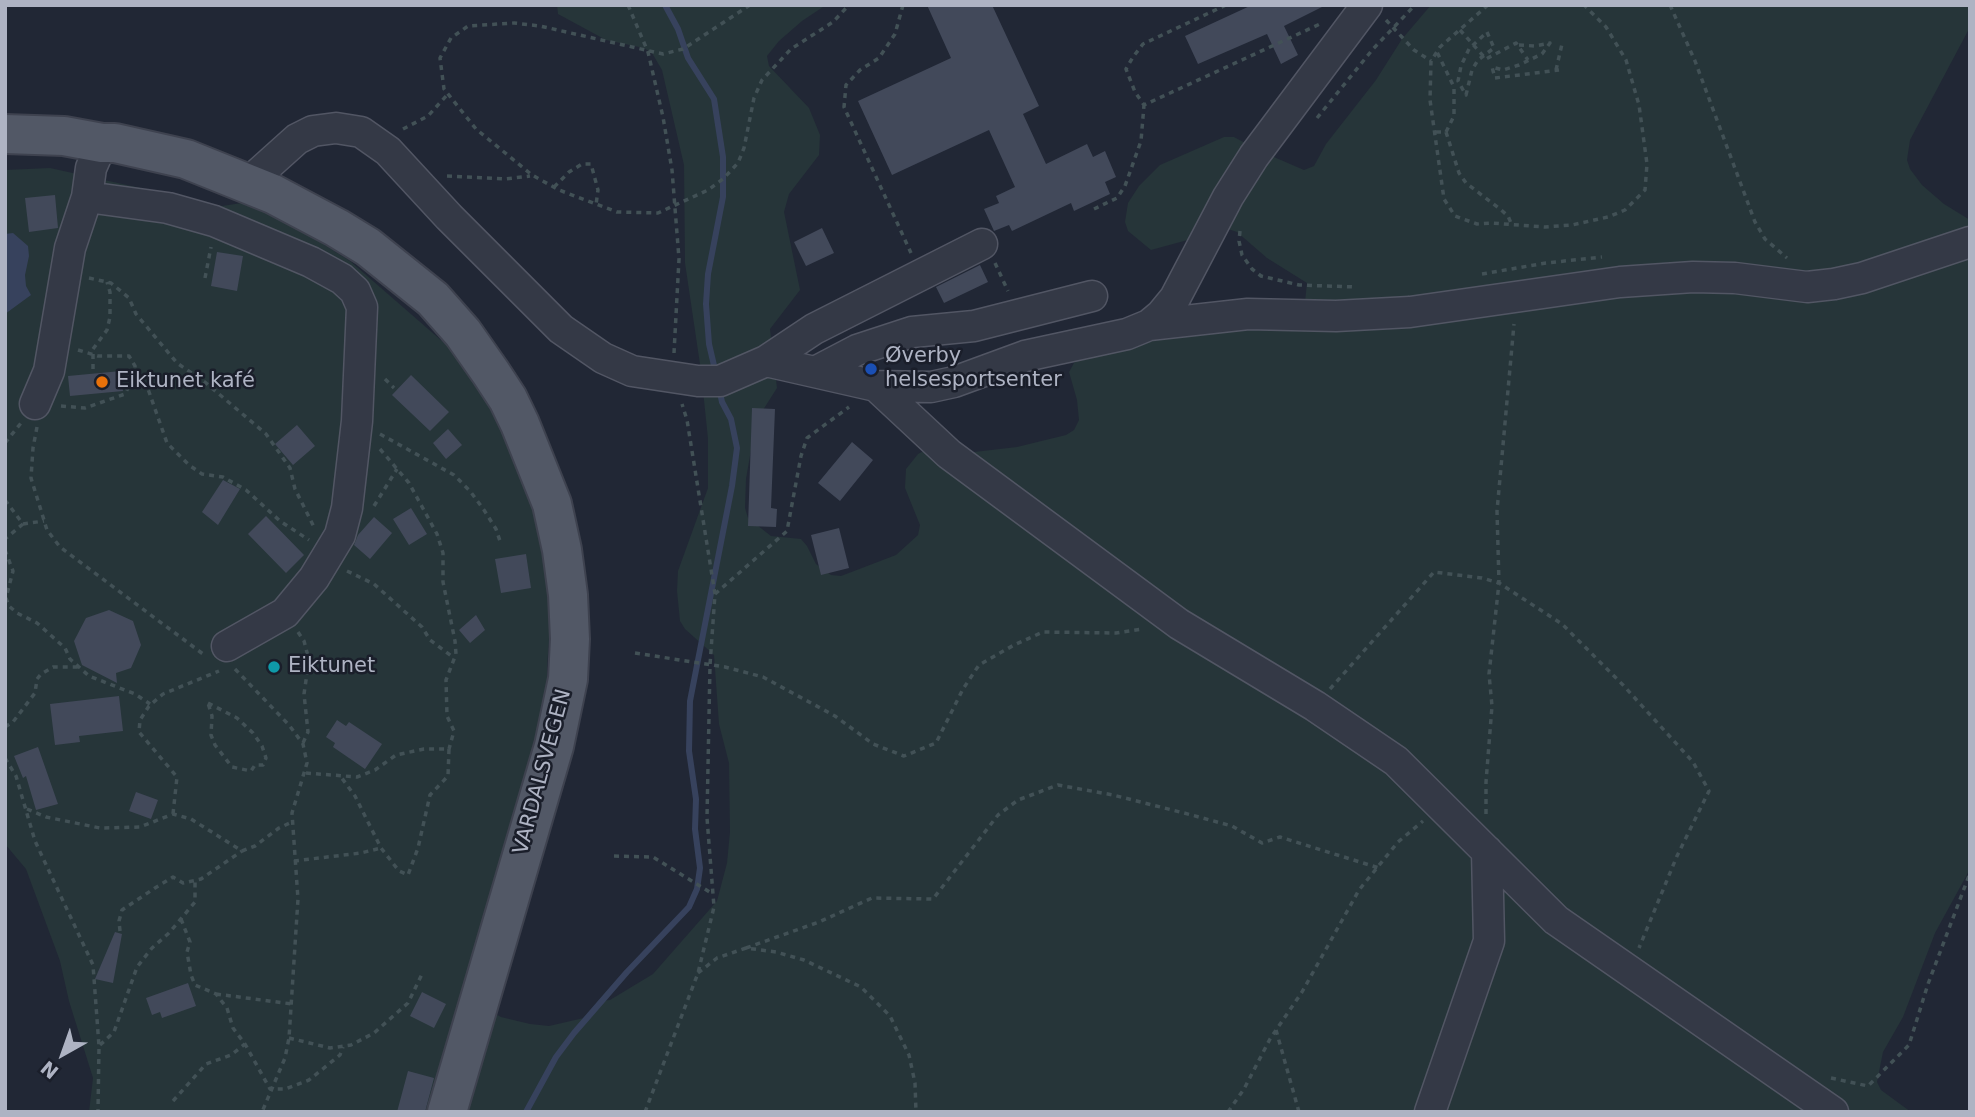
<!DOCTYPE html>
<html>
<head>
<meta charset="utf-8">
<style>
	body { margin:0 }
	#map { position:relative; width:1975px; height:1117px; overflow:hidden; background:#212735; font-family:"DejaVu Sans",sans-serif }
	canvas { display:block }
	.frame { position:absolute; inset:0; border:7px solid #aeb3c3; pointer-events:none }
	.north { position:absolute; left:28px; top:1019px; width:70px; height:70px; -webkit-text-stroke:5px #1a1e2a; paint-order:stroke; rotate:220deg; font-size:19px; font-weight:700; line-height:28px; text-align:center; color:#aeb3c3 }
	.north::after { content:''; display:block; margin:auto; width:24px; height:32px; background:#aeb3c3; clip-path:polygon(50% 0,100% 100%,50% 72%,0 100%) }
</style>
</head>
<body>
<div id="map">
<canvas width="1975" height="1117"></canvas>
<div class="frame"></div>
<div class="north">N</div>
</div>
<script>
const ctx = document.querySelector('canvas').getContext('2d');
ctx.lineJoin = 'round';
function fillPath(path, color) { ctx.fillStyle = color; ctx.fill(path, 'evenodd'); }
const poly = rows => new Path2D(rows.map(r => 'M' + r).join(''));
function trace(path, color, width, dash) { ctx.strokeStyle = color; ctx.lineWidth = width; ctx.lineCap = dash ? 'butt' : 'round'; ctx.setLineDash(dash || []); ctx.stroke(path); }
function write(font, color, halo, rows, align = 'center') {
  ctx.font = font + ' "DejaVu Sans",sans-serif'; ctx.lineWidth = 5; ctx.setLineDash([]); ctx.textBaseline = 'middle'; ctx.strokeStyle = halo; ctx.fillStyle = color; for (const [text, x, y, turn = 0] of rows) {
    ctx.save(); ctx.translate(x, y); ctx.rotate((+turn || 0) * Math.PI / 180); ctx.textAlign = isNaN(turn) ? turn : align; if (halo) ctx.strokeText(text, 0, 0); ctx.fillText(text, 0, 0); ctx.restore();
  }
}
fillPath(poly([
	[557,5,826,5,802,21,779,41,767,56,769,66,809,108,820,135,819,155,789,194,784,212,800,290,770,329,777,388,756,421,746,479,745,508,748,518,771,536,801,539,807,546,816,564,831,575,841,576,896,555,918,535,920,525,905,488,906,469,918,454,927,449,957,454,1017,447,1066,435,1074,430,1079,420,1077,400,1069,372,1074,363,1089,350,1305,302,1307,283,1267,258,1237,232,1228,229,1151,250,1128,231,1125,222,1128,203,1139,186,1160,165,1224,137,1234,137,1260,151,1304,170,1314,166,1326,144,1376,80,1402,39,1431,5,1970,5,1970,27,1910,140,1907,160,1910,169,1922,185,1944,204,1970,220,1970,869,1935,933,1903,1017,1883,1052,1877,1082,1881,1090,1911,1112,89,1112,93,1078,69,1001,60,961,26,869,5,844,5,170,50,168,222,206,255,201,350,261,458,355,512,438,539,509,552,578,549,611,550,627,547,667,547,717,484,1008,501,1017,530,1024,549,1026,588,1017,601,1001,610,1000,653,974,717,901,727,863,730,832,729,763,719,724,714,655,685,629,680,621,677,591,678,571,708,488,708,439,701,371,685,263,684,165,662,70,652,53,644,48,606,40,558,14]
]), '#263539');
fillPath(poly([
	[13,233,28,246,29,256,25,275,26,286,31,295,5,314,5,234]
]), '#37425d');
trace(poly([
	[665,5,678,29,688,58,714,99,723,157,723,197,708,274,706,304,709,344,716,374],
	[526,1112,556,1057,574,1033,627,972,689,907,697,889,700,868,695,829,696,799,689,751,690,701,732,486,737,448,731,419,722,402,719,388]
]), '#37425d', 6);
fillPath(poly([
	[927,5,992,5,1039,106,1023,114,1046,164,1087,144,1093,157,1105,151,1116,177,1105,182,1110,194,1074,211,1071,203,1012,231,1009,225,994,231,984,209,999,203,996,196,1015,187,989,130,892,175,858,101,951,58],
	[1252,5,1326,5,1284,26,1298,55,1281,64,1267,34,1198,64,1185,36],
	[55,195,58,228,29,232,25,198],
	[822,228,834,253,806,266,794,242],
	[217,252,243,256,237,291,211,286],
	[980,265,988,282,944,303,936,287],
	[121,371,123,391,70,396,68,376],
	[411,375,449,412,430,431,392,395],
	[752,408,775,409,771,508,777,509,776,527,748,526],
	[297,425,315,446,293,465,275,444],
	[448,429,462,445,446,459,433,443],
	[852,442,873,460,840,501,818,483],
	[223,480,240,489,218,525,202,512],
	[411,508,427,534,409,545,393,519],
	[266,516,304,555,286,573,248,534],
	[374,517,392,533,370,559,354,545,358,535],
	[839,528,849,568,821,575,811,535],
	[526,554,531,588,501,593,495,559],
	[109,610,133,621,141,645,131,668,116,673,117,683,82,665,74,641,86,618],
	[476,615,485,630,470,643,459,630],
	[119,696,123,731,79,736,80,742,55,745,50,704],
	[337,720,346,726,349,722,382,744,365,769,333,747,335,743,326,737],
	[38,747,58,804,36,810,26,776,23,778,14,756],
	[136,792,158,800,151,819,129,811],
	[115,932,122,934,113,983,95,979],
	[188,983,196,1006,162,1018,160,1012,152,1015,146,998],
	[422,992,446,1004,434,1028,410,1016],
	[408,1071,434,1078,425,1112,397,1112]
]), '#42495a');
const minor = poly([
	[102,143,91,168,87,197,168,208,214,221,311,262,342,279,355,291,362,307,357,421,347,508,340,535,314,578,285,613,227,646],
	[248,183,297,139,313,131,336,128,361,132,388,151,449,217,561,329,603,358,632,371,698,381,720,381,766,361,814,329,982,244],
	[1149,325,1161,315,1175,298,1228,197,1254,156,1367,5],
	[766,361,876,386,949,454,1179,624,1315,706,1396,761,1556,920,1833,1112],
	[815,372,857,350,912,332,974,326,1092,296],
	[876,386,931,387,954,382,1025,356,1127,334,1149,325,1248,314,1336,316,1410,312,1620,282,1693,277,1735,278,1807,287,1834,284,1862,278,1970,242],
	[35,404,49,371,70,248,87,197],
	[1430,1112,1489,941,1487,851]
]);
const major = poly([
	[5,134,64,136,102,143,115,143,186,159,273,194,337,228,368,247,433,299,463,333,491,373,508,399,520,424,552,504,562,550,568,595,570,639,568,679,554,746,447,1112]
]);
trace(minor, '#525664', 33);
trace(major, '#3e424f', 42);
trace(poly([
	[628,5,648,52,663,117,672,170,679,259,674,353],
	[750,5,683,49,663,54,540,26,514,23,468,26,451,38,440,58,444,89,476,129,532,175,559,190,617,212,658,213,708,190,723,179,738,163,744,148,754,98,762,80,791,49,833,22,849,5],
	[903,5,895,34,879,58,860,70,846,85,844,107,911,253],
	[1226,5,1143,44,1133,57,1126,69,1135,92,1144,105,1320,24],
	[1488,5,1440,47,1431,61,1430,100,1444,199,1455,216,1477,224,1492,223,1545,227,1572,225,1608,217,1625,210,1645,190,1647,164,1639,105,1626,60,1606,27,1584,5],
	[1670,5,1695,61,1755,222,1765,239,1787,258],
	[1386,20,1414,50,1431,61],
	[1460,30,1486,59,1516,43,1528,60],
	[1487,32,1494,48,1478,60,1472,70,1466,95,1458,81,1461,66,1469,49,1487,32],
	[1519,45,1535,46,1550,43,1542,54,1519,65,1503,70,1492,67,1495,78,1559,70],
	[1556,70,1562,44],
	[1317,118,1373,49,1415,5],
	[403,129,428,116,447,95],
	[1436,132,1446,132,1454,116,1454,87,1437,52],
	[1446,132,1459,173,1466,183,1500,209,1508,216,1511,223],
	[447,176,505,179,530,176],
	[554,187,569,172,582,164,591,164,598,190,596,205],
	[1094,209,1117,198,1125,186,1141,141,1144,105],
	[1240,231,1239,241,1242,255,1252,269,1261,276,1299,285,1356,287],
	[995,263,1008,291],
	[1482,274,1546,263,1602,257],
	[89,278,111,283,129,298,136,314,177,363,206,383,266,434,290,468,295,489,315,529],
	[205,278,211,247],
	[78,350,98,356,129,356,135,366,135,374],
	[93,369,93,349,107,330,110,317,110,292,107,282],
	[385,379,394,388],
	[61,406,85,408,125,394,135,374,148,389,167,443,189,465,202,474,223,477,246,490,280,521,309,540],
	[37,427,33,448,31,478,47,530,60,547,203,654],
	[380,434,454,475,470,491,484,510,496,529,501,544],
	[5,443,21,423],
	[380,449,409,483,437,534,443,553,443,582,455,641,456,654,446,680,447,716,454,731,449,749],
	[5,500,23,524,5,539],
	[374,506,397,469],
	[23,524,44,521],
	[5,550,13,571,6,598,9,606,17,613,37,623,65,648,70,659,89,676,135,694,150,704],
	[347,571,374,584,422,627,430,640,454,658],
	[715,594,787,531,801,456,807,438,849,407],
	[298,632,304,641,309,660,304,694,308,732,303,743],
	[635,653,725,667,763,677,835,716,873,744,904,756,936,743,963,689,979,665,1014,645,1043,632,1116,633,1142,629],
	[235,669,289,725,303,744,307,763,292,813,298,899,289,1038,285,1058,262,1112],
	[1330,689,1434,572,1482,578,1499,583,1562,624,1623,685,1693,762,1709,791,1677,856,1639,948],
	[208,703,237,718,253,733,262,746,266,758,263,765,255,765,251,771,232,767,215,745,211,735,212,716,208,703],
	[5,727,13,722,35,693,37,679,41,674,53,667,78,667],
	[5,758,16,776,35,841,93,965,99,1046,98,1112],
	[306,773,357,777,375,770,396,755,424,749,449,749,448,776,430,795,418,848,408,875,399,871,381,848,355,796,341,777],
	[27,809,46,817,100,828,140,827,173,814,191,819,242,851,255,846,279,828,292,822],
	[173,814,177,777,139,732,140,720,149,706,163,694,219,671],
	[1486,814,1486,782,1492,706,1489,674,1499,583,1497,511,1514,324],
	[614,856,653,857,713,894],
	[294,861,361,853,381,848],
	[181,919,190,942,187,952,191,975,195,985,216,994,227,1008,233,1028,245,1044,270,1089,285,1089,309,1080,340,1055,343,1047],
	[120,931,119,921,122,910,155,888,173,877,183,883,201,879,242,851],
	[746,948,819,922,872,898,933,899,998,815,1018,800,1058,785,1113,795,1184,813,1232,826,1262,843,1280,837,1379,868],
	[698,973,717,958,746,948,776,952,804,960,861,987,890,1016,909,1055,915,1083,916,1112],
	[216,994,292,1004],
	[1276,1030,1299,1112],
	[289,1038,330,1048,351,1045,374,1033,408,1003,423,972],
	[100,1045,114,1032,137,967,152,948,169,933,195,902,195,880],
	[1831,1078,1868,1086,1909,1045,1928,984,1970,873],
	[173,1101,206,1064,231,1055,245,1044],
	[645,1112,698,973,714,907,707,818,710,665,715,594,687,420,682,404],
	[1228,1112,1244,1089,1270,1039,1302,992,1359,890,1398,842,1423,821]
]), '#425156', 3.5, [5, 5]);
trace(minor, '#343946', 30);
trace(major, '#525866', 38);
for (const [x, y, r, color] of [
	[871,369,7,"#1a4fb4"],
	[102,382,7,"#e8710a"],
	[274,667,7,"#0f9aa8"]
]) { const dot = new Path2D(); dot.arc(x, y, r, 0, 2 * Math.PI); ctx.fillStyle = color; ctx.fill(dot); trace(dot, '#1a1e2a', 2.5); }
write('21px', '#aeb3c3', '#1a1e2a', [
	["Øverby",885,357],
	["helsesportsenter",885,381],
	["Eiktunet kafé",116,382],
	["Eiktunet",288,667]
], 'left');
write('21px', '#aeb3c3', '#1a1e2a', [
	["VARDALSVEGEN",543,772,-75]
]);
</script>
</body>
</html>
